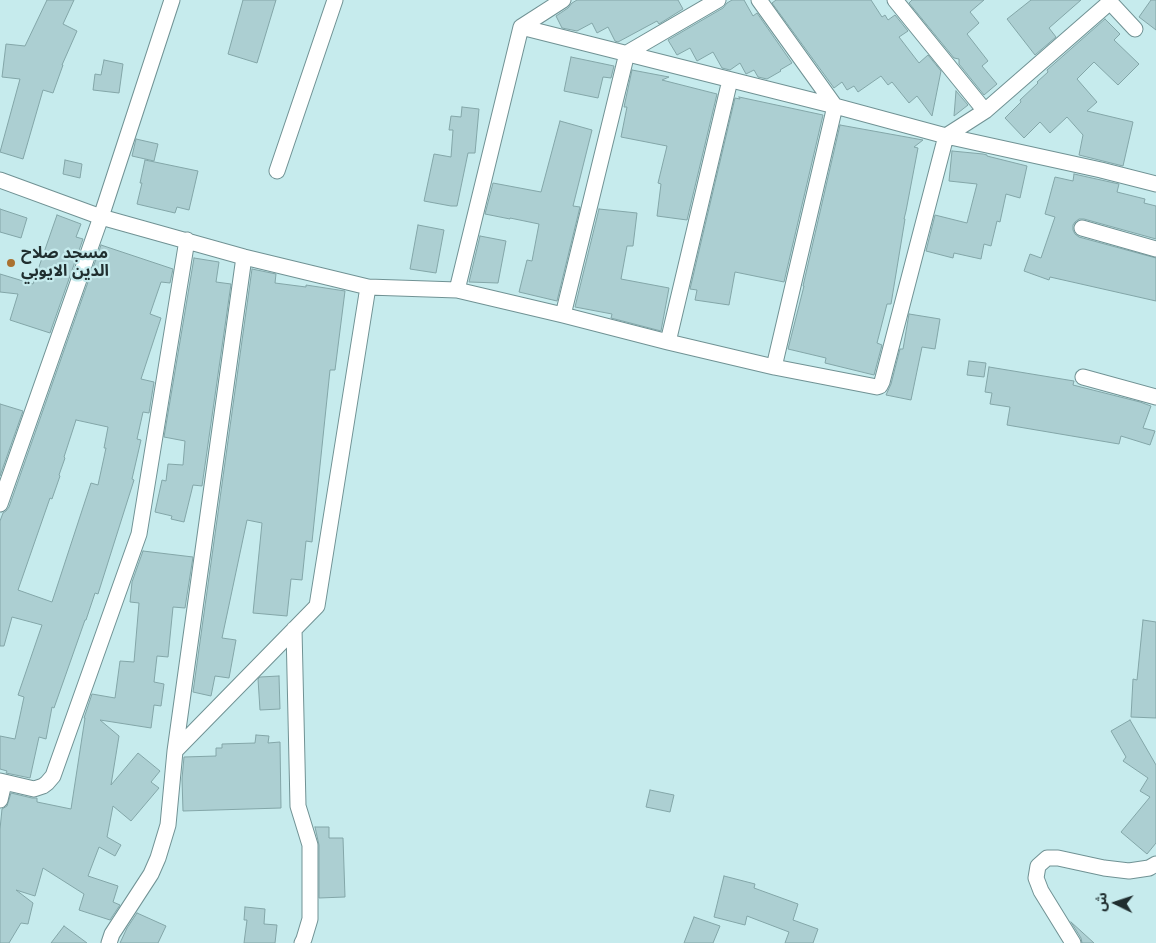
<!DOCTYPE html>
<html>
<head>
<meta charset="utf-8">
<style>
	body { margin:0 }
	#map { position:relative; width:1156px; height:943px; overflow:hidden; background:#c6ebed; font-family:Helvetica,"Noto Sans Arabic",sans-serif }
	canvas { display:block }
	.north { position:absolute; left:1091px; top:878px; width:50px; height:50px; -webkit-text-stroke:4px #c6ebed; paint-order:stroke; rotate:274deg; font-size:14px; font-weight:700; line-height:20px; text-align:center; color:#202e2f }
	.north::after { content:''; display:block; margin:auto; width:18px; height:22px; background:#202e2f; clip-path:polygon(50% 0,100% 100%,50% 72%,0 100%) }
</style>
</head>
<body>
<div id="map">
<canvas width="1156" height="943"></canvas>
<div class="north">ش</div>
</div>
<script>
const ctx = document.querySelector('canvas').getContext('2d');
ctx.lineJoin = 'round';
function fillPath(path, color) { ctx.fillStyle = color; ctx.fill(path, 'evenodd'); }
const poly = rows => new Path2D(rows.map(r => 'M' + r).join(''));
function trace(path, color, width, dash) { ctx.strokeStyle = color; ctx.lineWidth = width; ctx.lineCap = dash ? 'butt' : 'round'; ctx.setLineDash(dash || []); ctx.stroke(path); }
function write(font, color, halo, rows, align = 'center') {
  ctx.font = font + ' Helvetica,"Noto Sans Arabic",sans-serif'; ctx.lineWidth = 4.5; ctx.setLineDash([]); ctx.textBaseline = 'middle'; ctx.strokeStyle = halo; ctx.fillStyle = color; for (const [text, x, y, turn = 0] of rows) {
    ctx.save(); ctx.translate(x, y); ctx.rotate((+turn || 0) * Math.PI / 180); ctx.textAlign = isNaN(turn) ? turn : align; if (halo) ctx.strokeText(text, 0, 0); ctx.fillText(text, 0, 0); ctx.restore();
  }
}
const building = poly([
	[47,0,74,0,63,24,77,31,62,65,63,65,53,93,43,90,23,159,0,152,20,79,2,77,6,44,25,46,47,0],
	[243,0,276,0,257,63,228,54,243,0],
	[577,0,678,0,683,9,659,24,657,21,618,42,615,41,608,27,597,33,592,23,577,31,562,28,556,16,568,8,572,3,577,0],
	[732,0,744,0,753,16,757,13,792,63,780,70,781,71,767,79,758,77,754,70,746,74,740,63,730,70,722,68,713,52,697,61,690,48,677,55,668,40,723,8,727,3,732,0],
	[776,0,871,0,882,17,885,15,888,20,895,15,908,31,899,37,919,63,928,55,941,71,932,116,917,96,909,103,892,82,888,85,881,76,858,92,854,86,847,90,842,82,834,88,772,3,776,0],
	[912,0,984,0,970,12,979,23,967,34,988,61,982,66,997,84,984,95,959,64,959,59,954,58,909,3,912,0],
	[1031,0,1081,0,1049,28,1056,37,1035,55,1007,19,1031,0],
	[1151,0,1156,0,1156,30,1139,17,1151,0],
	[1105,19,1120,34,1114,40,1139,64,1118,85,1094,62,1077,79,1097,102,1087,111,1133,122,1123,166,1079,155,1083,135,1067,117,1050,133,1040,122,1024,138,1005,118,1021,102,1020,100,1038,83,1037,82,1048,72,1047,70,1105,19],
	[571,57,614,66,611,78,603,77,598,98,564,91,571,57],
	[104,60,123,64,119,93,93,90,95,74,101,75,104,60],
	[632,70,669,77,662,80,717,94,687,220,657,216,661,184,658,183,667,146,621,137,627,107,624,107,632,70],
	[956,91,968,105,954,116,956,91],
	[739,97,823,115,784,282,735,272,729,305,695,300,697,290,690,289,735,98,740,99,739,97],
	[462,107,479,109,475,153,468,153,457,206,451,206,424,201,434,154,451,157,453,130,449,130,451,116,461,117,462,107],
	[560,121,592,130,573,206,580,207,557,301,519,292,527,260,532,261,539,224,510,218,510,219,485,214,493,183,541,192,560,121],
	[840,125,923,140,914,147,918,148,906,211,904,219,905,219,891,304,887,304,877,343,882,345,874,375,825,363,826,358,788,349,804,286,803,286,840,125],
	[136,139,158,144,154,161,132,156,136,139],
	[952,151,983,154,987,155,987,156,1027,166,1020,198,1006,194,1000,222,997,221,991,246,984,244,981,259,954,253,953,258,926,251,935,215,967,223,977,184,949,181,952,151],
	[65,160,82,164,80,178,63,174,65,160],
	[145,160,198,171,189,210,177,207,175,213,137,204,142,183,140,183,145,160],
	[1074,174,1119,184,1117,192,1145,199,1144,203,1156,206,1156,239,1084,219,1079,219,1075,222,1073,225,1073,230,1075,234,1079,237,1156,258,1156,301,1050,277,1049,280,1024,271,1030,254,1041,258,1055,217,1045,214,1055,177,1073,181,1074,174],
	[0,209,27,218,21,238,0,232,0,209],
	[599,209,637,213,633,246,627,246,621,279,669,288,661,331,611,318,612,314,575,307,599,209],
	[57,215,81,224,76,237,83,239,50,333,10,320,18,294,0,292,0,274,33,284,57,215],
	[418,225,444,230,436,273,410,269,418,225],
	[480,236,506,241,498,283,469,282,480,236],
	[101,245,173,269,170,283,161,282,150,314,161,318,141,379,154,382,149,413,143,412,137,439,141,440,132,479,134,480,98,594,95,593,86,620,85,620,54,708,52,707,46,739,39,737,30,778,6,773,7,771,0,769,0,736,15,739,24,697,18,695,42,625,12,617,4,646,0,646,0,521,3,513,6,511,9,507,101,245],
	[76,420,108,427,104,448,106,448,98,485,91,483,52,602,18,590,50,498,52,499,60,476,59,475,65,458,64,457,76,420],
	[194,258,219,262,216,282,231,284,202,486,193,485,184,522,171,519,172,516,155,512,162,480,166,481,168,464,183,465,185,441,164,437,194,258],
	[252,269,276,274,275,283,306,287,306,285,345,291,335,370,330,370,312,542,306,541,302,580,291,579,287,616,253,613,262,523,247,520,222,638,236,640,229,678,215,676,211,696,193,692,252,269],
	[909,314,940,319,935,349,922,347,911,400,886,395,891,384,900,349,903,349,909,314],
	[969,361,986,363,984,377,967,375,969,361],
	[989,367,1074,381,1073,385,1140,402,1151,406,1143,428,1155,431,1150,445,1121,436,1119,444,1007,425,1010,407,990,404,992,393,985,392,989,367],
	[0,404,23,411,0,476,0,404],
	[143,551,193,557,185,608,173,607,168,657,157,656,154,682,164,684,161,706,154,705,151,728,100,720,119,736,111,785,138,753,160,771,151,782,159,788,131,821,113,806,107,837,121,845,115,856,99,847,88,876,118,886,113,902,120,905,110,920,79,910,84,894,43,868,35,896,16,890,33,903,28,924,21,923,9,943,0,943,0,829,2,809,7,806,11,793,32,798,37,798,37,802,71,809,85,718,84,718,92,694,115,698,120,661,134,662,139,603,130,602,132,582,143,551],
	[1143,620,1156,622,1156,718,1131,717,1133,679,1137,680,1143,620],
	[279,676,280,709,260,710,258,679,260,677,279,676],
	[1130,720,1156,765,1156,843,1147,854,1121,832,1150,797,1140,791,1148,778,1123,761,1126,757,1111,731,1130,720],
	[256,735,269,736,268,743,280,742,281,808,183,811,182,779,184,757,216,756,216,748,222,748,222,744,255,743,256,735],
	[650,790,674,795,670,812,646,807,650,790],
	[315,827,329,827,329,838,343,838,345,897,319,898,319,845,315,827],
	[724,876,755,884,754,888,798,904,793,920,818,929,813,943,785,943,789,932,747,916,745,925,714,917,724,876],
	[245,907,265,909,264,924,277,925,275,943,244,943,247,920,244,920,245,907],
	[137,913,166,926,158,943,120,943,127,928,137,913],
	[694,917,720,926,713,943,684,943,694,917],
	[1071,922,1094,943,1082,943,1081,938,1071,922],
	[64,926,87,943,51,943,64,926]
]);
fillPath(building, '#accfd2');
trace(building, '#83a6a8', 1);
const street = poly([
	[759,0,835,106,774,367],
	[895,0,985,111],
	[1108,0,1135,29],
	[521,27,835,106,946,136,1101,170,1156,184],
	[277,171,335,0],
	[0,180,101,217,244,257,368,287,457,290,563,315,668,342,774,367,877,387,880,386,882,382,946,136,985,111,1110,2],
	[1082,228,1156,249],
	[457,290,521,27,563,0],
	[563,315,627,53,718,0],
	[668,342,730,80],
	[1083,377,1156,397],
	[0,504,101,217,172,0],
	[294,629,298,806,310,845,310,919,304,939,302,943],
	[175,751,317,606,368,287],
	[0,781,34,789,43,786,47,783,53,776,139,534,187,240],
	[0,800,4,783],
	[109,943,112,934,151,874,158,858,168,825,175,751,244,257],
	[1073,943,1041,891,1036,878,1038,866,1047,858,1058,858,1104,868,1129,871,1149,868,1156,864]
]);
trace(street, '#709294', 17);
trace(street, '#fff', 15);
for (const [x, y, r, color] of [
	[11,263,5,"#aa7130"]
]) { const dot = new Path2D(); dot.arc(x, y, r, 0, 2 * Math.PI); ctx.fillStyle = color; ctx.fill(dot); trace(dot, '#c6ebed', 2); }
write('bold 16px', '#202e2f', '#c6ebed', [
	["مسجد صلاح",21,254],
	["الدين الايوبي",21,272]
], 'left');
</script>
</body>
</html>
